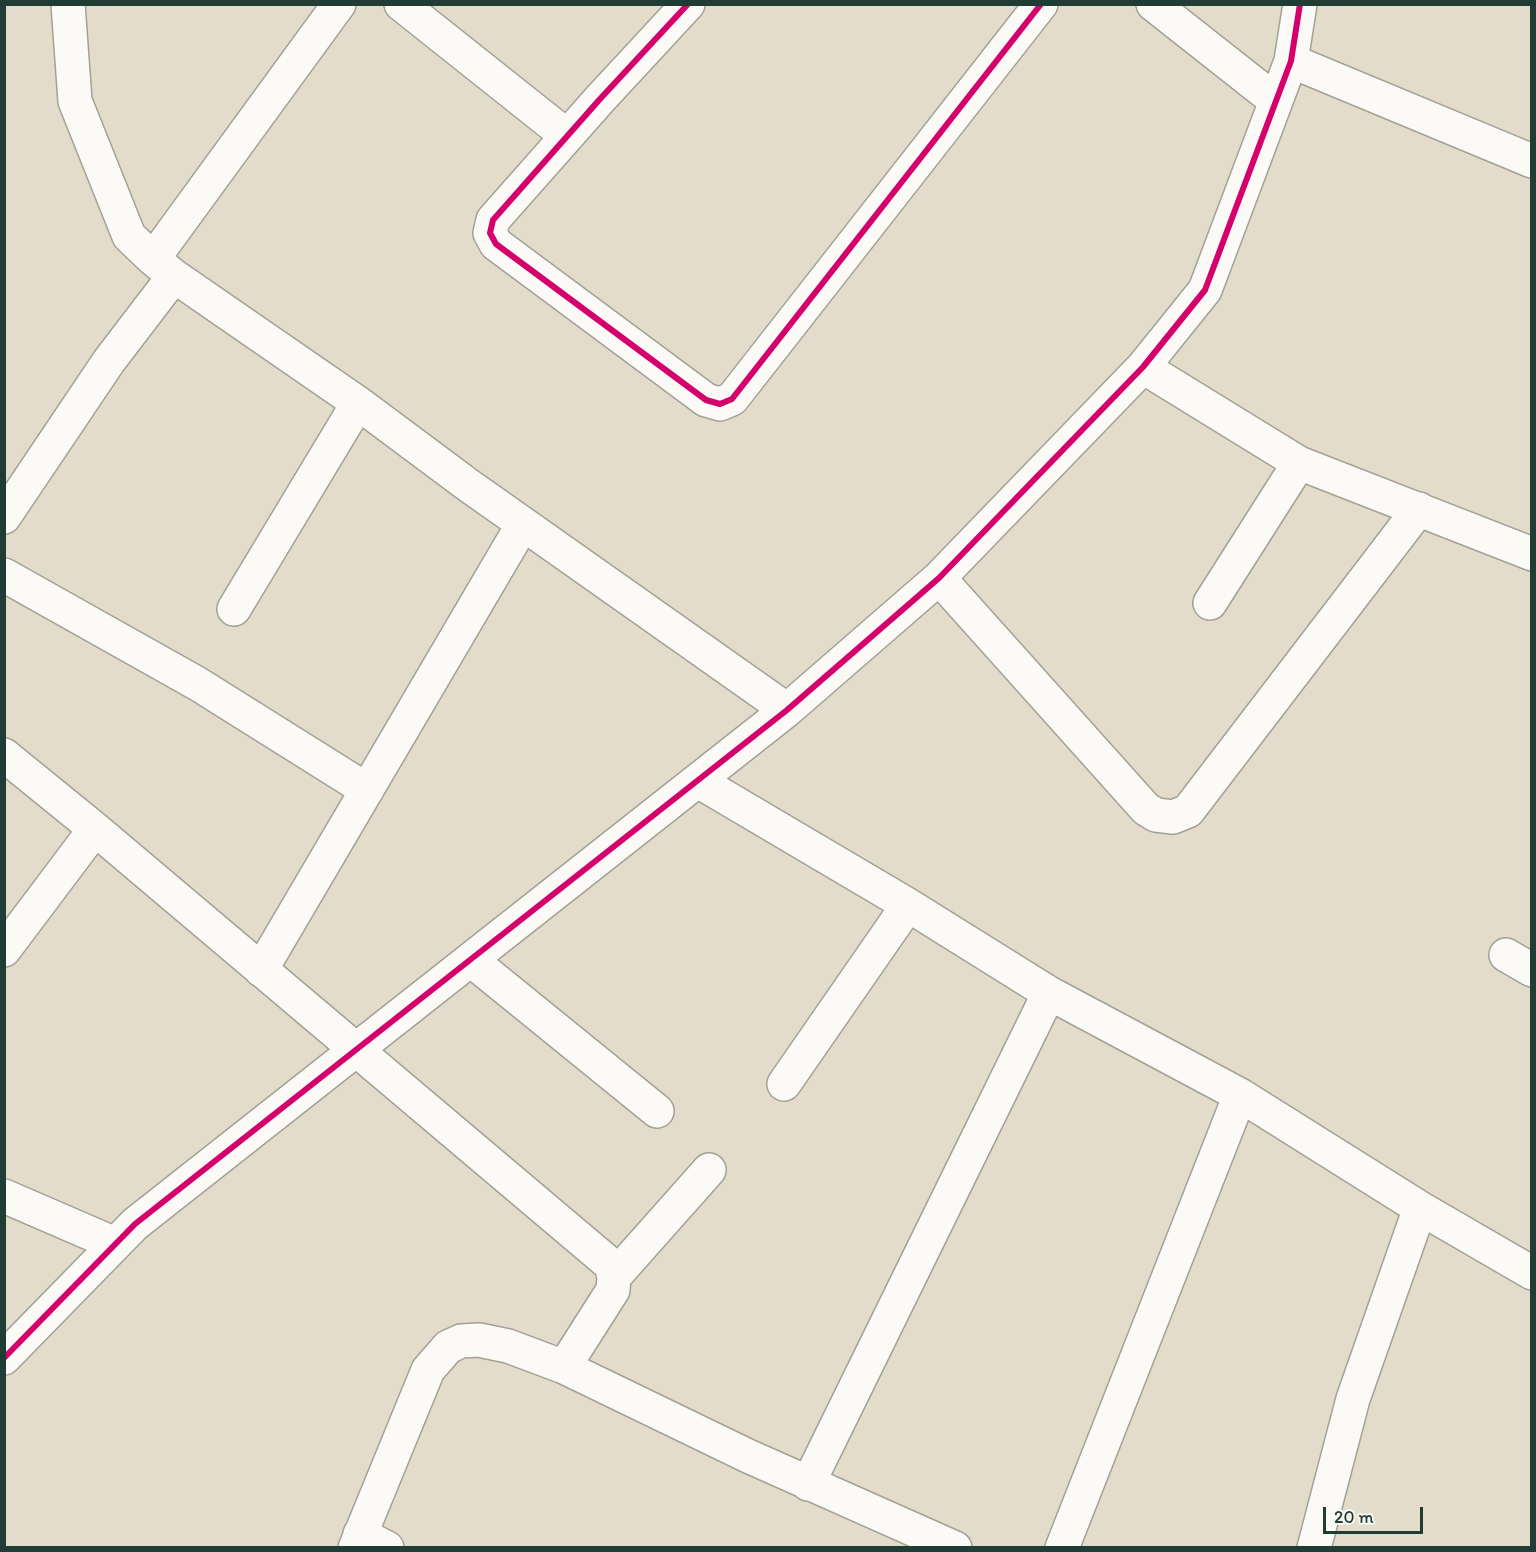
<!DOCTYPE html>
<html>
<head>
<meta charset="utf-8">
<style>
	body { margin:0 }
	#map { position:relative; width:1536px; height:1552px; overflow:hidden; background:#e4dcca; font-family:Itim,sans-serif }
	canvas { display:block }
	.frame { position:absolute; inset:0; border:6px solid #1f3d34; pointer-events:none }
	.scale { position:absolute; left:1323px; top:1507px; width:100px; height:27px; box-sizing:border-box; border:3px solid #1f3d34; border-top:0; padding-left:8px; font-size:18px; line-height:21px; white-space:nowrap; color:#1f3d34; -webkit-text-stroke:4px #f6f6f2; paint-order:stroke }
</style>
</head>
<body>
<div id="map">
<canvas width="1536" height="1552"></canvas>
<div class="frame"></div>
<div class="scale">20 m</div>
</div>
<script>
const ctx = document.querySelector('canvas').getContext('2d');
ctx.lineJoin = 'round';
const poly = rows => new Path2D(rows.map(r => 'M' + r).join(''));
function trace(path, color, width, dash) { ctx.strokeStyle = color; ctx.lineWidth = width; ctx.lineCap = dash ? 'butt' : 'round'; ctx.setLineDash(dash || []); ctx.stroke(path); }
const minor = poly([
	[68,4,75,101,129,236,153,259,174,276,358,403,468,485,787,710],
	[401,4,567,136],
	[688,4,600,99,493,220,490,233,496,244,706,400,720,404,732,399,1041,4],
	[1153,4,1276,101],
	[1291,61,1532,161],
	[153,259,339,4],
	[1143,367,1299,463,1532,554],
	[4,517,109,361,174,276],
	[4,575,198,684,367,790],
	[939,578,1146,809,1156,815,1173,817,1188,811,1419,509],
	[1210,603,1299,463],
	[234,609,358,403],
	[4,755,95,829,611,1265,614,1277,613,1290,564,1367],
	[698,781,908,905,1049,993,1240,1095,1420,1208,1532,1273],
	[4,950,95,829],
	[1506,955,1532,970],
	[471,960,657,1111],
	[261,970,523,524],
	[784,1084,908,905],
	[4,1196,115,1244],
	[614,1277,709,1170],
	[4,1358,135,1224,787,710,939,578,1143,367,1205,290,1291,61,1300,4],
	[808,1484,1049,993],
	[360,1534,387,1548],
	[355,1548,428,1370,448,1347,461,1341,479,1340,508,1346,564,1367,748,1456,955,1548],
	[1062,1548,1240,1095],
	[1314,1548,1353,1399,1420,1208]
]);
trace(minor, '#a2a196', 36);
trace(minor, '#fbfaf7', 33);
trace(poly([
	[688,4,600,99,493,220,490,233,496,244,706,400,720,404,732,399,1041,4],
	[4,1358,135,1224,787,710,939,578,1143,367,1205,290,1291,61,1300,4]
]), '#d6006c', 6);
</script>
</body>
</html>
